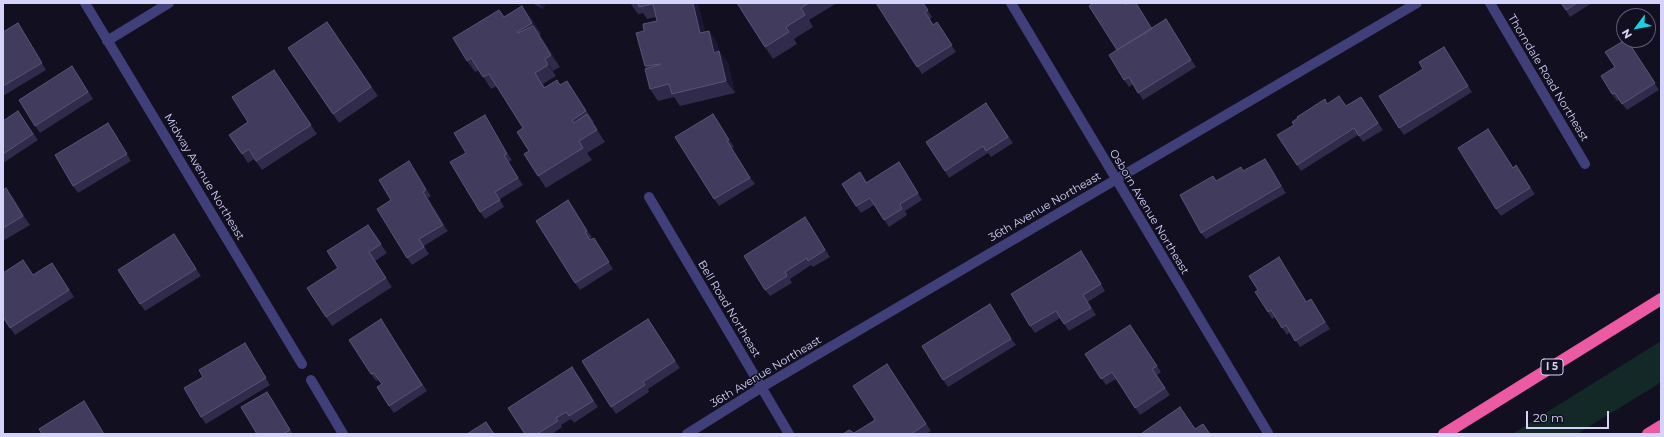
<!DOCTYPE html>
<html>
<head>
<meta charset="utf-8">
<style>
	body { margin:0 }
	#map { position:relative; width:1664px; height:437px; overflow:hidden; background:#120f20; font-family:Montserrat,sans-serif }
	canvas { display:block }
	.frame { position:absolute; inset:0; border:4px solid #d6d3fa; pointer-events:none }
	.north { position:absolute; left:1616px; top:8px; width:40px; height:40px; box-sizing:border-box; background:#120f20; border:1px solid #605d77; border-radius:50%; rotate:238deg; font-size:11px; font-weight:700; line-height:16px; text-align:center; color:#d6d3fa }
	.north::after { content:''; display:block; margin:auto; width:14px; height:18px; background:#18d1e1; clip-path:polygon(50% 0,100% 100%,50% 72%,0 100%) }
	.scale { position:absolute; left:1526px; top:411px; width:83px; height:18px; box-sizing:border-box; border:2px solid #d6d3fa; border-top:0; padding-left:5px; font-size:12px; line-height:14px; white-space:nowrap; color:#d6d3fa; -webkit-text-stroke:3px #120f20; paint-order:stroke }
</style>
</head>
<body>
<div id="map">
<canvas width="1664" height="437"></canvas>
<div class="frame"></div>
<div class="north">N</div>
<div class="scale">20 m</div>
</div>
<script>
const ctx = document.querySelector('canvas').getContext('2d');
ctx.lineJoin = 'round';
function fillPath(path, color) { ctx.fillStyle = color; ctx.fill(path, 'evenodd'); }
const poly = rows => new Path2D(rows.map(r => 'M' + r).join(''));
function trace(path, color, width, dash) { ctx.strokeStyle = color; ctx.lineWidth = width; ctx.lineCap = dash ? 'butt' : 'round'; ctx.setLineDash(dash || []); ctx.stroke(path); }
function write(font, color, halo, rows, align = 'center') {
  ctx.font = font + ' Montserrat,sans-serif'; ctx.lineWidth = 3; ctx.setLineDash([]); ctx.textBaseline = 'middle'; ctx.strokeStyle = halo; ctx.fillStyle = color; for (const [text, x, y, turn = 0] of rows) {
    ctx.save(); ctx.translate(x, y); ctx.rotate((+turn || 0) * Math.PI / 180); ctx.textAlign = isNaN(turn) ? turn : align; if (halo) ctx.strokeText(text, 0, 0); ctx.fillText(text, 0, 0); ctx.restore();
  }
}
fillPath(poly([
	[1661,341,1661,382,1655,386,1577,434,1512,434]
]), '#132928');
trace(poly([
	[85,3,302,364],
	[1011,3,1268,433],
	[1490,3,1585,164],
	[107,41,169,3],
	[649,197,789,434],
	[311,380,343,434],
	[687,434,762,387,1417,3]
]), '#403f7a', 10);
trace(poly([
	[1444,434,1661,299],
	[1648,434,1661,426]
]), '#ed5aa4', 12);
fillPath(poly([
	[532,3,546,3,543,9],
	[630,3,698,3,705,32,709,31,717,43,719,51,728,63,735,93,680,106,674,97,658,101,650,89,646,69,645,66,644,31,657,21,656,17,647,19,643,13,638,14],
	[737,3,837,3,809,20,813,27,794,39,797,44,773,59,765,47],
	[876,3,923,3,932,17,930,19,933,24,941,29,956,52,922,74],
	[1561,3,1592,3,1570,17],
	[1126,4,1152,28,1166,19,1196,67,1143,100,1133,84,1129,87,1124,80,1117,50],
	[504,17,531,18,541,34,540,35,560,67,553,71,556,76,543,84,545,87,561,85,567,81,575,93,594,122,593,123,605,142,587,153,592,160,546,188,538,176,529,151,523,128,497,86,491,89,479,70,475,72,467,61],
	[327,22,378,96,339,123,288,48],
	[18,23,22,30,46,70,3,96,3,32],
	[1631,46,1659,90,1627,110,1619,100,1617,101,1612,94,1615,67],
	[1444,47,1472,92,1404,135,1399,128,1423,69],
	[274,70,317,134,262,170,254,159,248,163,229,135,248,122],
	[77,73,93,99,40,133,35,126],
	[1361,97,1383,130,1363,142,1358,135,1301,171,1297,165,1294,125,1327,103,1346,106],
	[986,103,1013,143,991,157,988,153,949,178,945,171],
	[18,111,38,140,3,163,3,121],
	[713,114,734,147,732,148,755,184,719,206,714,199],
	[485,115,489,122,512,160,509,162,523,185,500,199,504,207,485,219,480,212,466,153],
	[1488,129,1513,168,1521,172,1535,194,1501,216,1496,209],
	[113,130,131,161,78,193,73,186],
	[1270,165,1286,193,1206,239,1201,233,1217,181,1243,171],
	[414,168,431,196,428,198,448,231,424,246,429,254,412,265,407,258,391,200],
	[904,169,922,200,905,211,907,215,889,227,874,205,861,213,856,206,860,172,867,182],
	[3,190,13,197,30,225,3,241],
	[568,200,592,237,590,239,591,240,594,238,613,269,580,290,575,283],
	[810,224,830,257,813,267,811,265,790,279,792,283,770,296,765,290],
	[174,234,201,276,145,311,140,304],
	[374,234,387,253,375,261,392,287,332,326,326,317,338,268],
	[1279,257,1307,302,1311,299,1330,329,1300,347,1290,332,1287,335,1275,317,1272,319,1268,312,1258,290],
	[1086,258,1105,291,1088,302,1096,315,1069,331,1060,318,1035,333,1030,326],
	[52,263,74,297,15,335,3,317,33,275],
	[990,304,1016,345,948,387,943,380],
	[648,319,680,368,648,389,649,392,616,414,611,407],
	[1130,325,1161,372,1157,375,1170,395,1140,415,1116,379,1106,385,1085,354],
	[385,326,427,391,394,413,389,406,382,384,378,380,376,381,371,374],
	[245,343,249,350,270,385,206,424,201,417],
	[887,364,931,431,926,434,843,434,854,433,875,420],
	[577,374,598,407,574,423,571,419,561,425,562,427,552,434,525,434],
	[272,398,293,434,257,434]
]), '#302a4b');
fillPath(poly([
	[518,3,522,3,520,6],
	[538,3,546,3,543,9],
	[693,3,698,3,709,45,700,33],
	[522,6,531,18,541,34,532,23],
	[1166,19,1171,26,1196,67,1191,60],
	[533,26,541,37,560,67,551,55],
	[709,31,717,43,721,61,719,51,728,63,735,93,726,81,714,53],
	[545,59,553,71,556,76,548,65],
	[567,81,575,93,594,122,586,111],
	[587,114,596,126,605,142,597,130],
	[713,114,718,120,734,147,729,140],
	[485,115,489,122,512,160,507,154],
	[108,123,113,130,131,161,127,154],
	[727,141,732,148,755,184,750,178],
	[504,155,509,162,523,185,518,178],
	[1265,159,1270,165,1286,193,1281,186],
	[409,161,414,168,431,196,426,190],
	[899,162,904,169,922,200,918,193],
	[6,188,13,197,30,225,23,216],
	[423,192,428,198,448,231,443,225],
	[495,192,500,199,504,207,500,200],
	[568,200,573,207,592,237,587,231],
	[805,217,810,224,830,257,825,250],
	[1081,251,1086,258,1105,291,1101,284],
	[1279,257,1283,264,1311,309,1306,302],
	[990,304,995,311,1016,345,1011,339],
	[267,392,272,398,293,434,290,430],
	[84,401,89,408,105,434,104,434]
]), '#1c1732');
const building = poly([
	[638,3,693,3,700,33,709,31,714,53,719,51,726,81,672,94,669,84,650,89,645,69,661,64,645,66,636,33,644,31,643,24,657,21,653,4,639,7,638,3],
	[737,3,809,3,801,8,805,15,786,27,789,32,765,47,737,3],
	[876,3,923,3,928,10,925,12,933,25,937,22,952,45,917,67,876,3],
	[1094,3,1125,3,1126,5,1128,3,1136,3,1152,29,1117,50,1089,6,1094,3],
	[1561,3,1577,3,1566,10,1561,3],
	[522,6,532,23,517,32,518,33,533,26,551,55,545,59,548,65,535,73,544,88,557,80,560,85,567,81,586,111,572,120,574,123,587,114,597,130,579,141,583,148,538,176,524,154,529,151,517,132,523,128,489,74,483,77,471,58,467,61,453,38,499,10,504,17,522,6],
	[1166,19,1191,60,1138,93,1129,77,1124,80,1109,55,1166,19],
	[327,22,371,87,333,114,288,48,327,22],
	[18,23,42,63,3,86,3,32,18,23],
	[1625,40,1627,40,1655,83,1622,104,1615,93,1612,94,1601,76,1615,67,1605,52,1625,40],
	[1444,47,1468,86,1399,128,1379,96,1423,69,1419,62,1444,47],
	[72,66,88,92,35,126,19,100,72,66],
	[274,70,311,125,256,161,249,149,242,154,229,135,248,122,232,97,274,70],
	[1339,96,1346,106,1361,97,1378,123,1359,136,1354,128,1297,165,1277,135,1294,125,1292,122,1298,118,1297,117,1325,99,1327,104,1339,96],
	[986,103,1008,137,986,151,983,146,945,171,926,142,986,103],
	[18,111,33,134,3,154,3,121,18,111],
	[713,114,729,140,727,141,750,178,714,199,675,137,713,114],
	[485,115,507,154,504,155,518,178,495,192,500,200,480,212,450,162,466,153,454,133,485,115],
	[108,123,127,154,73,186,55,155,108,123],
	[1488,129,1513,168,1516,165,1530,188,1496,209,1458,148,1488,129],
	[1265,159,1281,186,1201,233,1180,195,1213,176,1216,181,1241,167,1243,171,1265,159],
	[409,161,426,190,423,192,443,225,419,239,424,247,407,258,377,209,391,200,379,180,409,161],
	[899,162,918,193,900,204,902,209,884,220,870,198,856,206,842,184,860,172,866,183,899,162],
	[6,188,23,216,3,228,3,190,6,188],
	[568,200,587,231,585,232,590,240,594,238,609,262,575,283,536,221,568,200],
	[805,217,825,250,808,261,807,258,785,272,787,276,765,290,744,256,805,217],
	[368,225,381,244,369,252,386,278,326,317,307,288,338,268,327,251,368,225],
	[174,234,196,269,140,304,118,270,174,234],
	[1081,251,1101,284,1083,295,1091,308,1064,324,1056,311,1030,326,1011,294,1081,251],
	[1279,257,1306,302,1311,299,1325,322,1295,341,1286,325,1282,328,1271,310,1268,312,1255,292,1258,290,1249,276,1279,257],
	[23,260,33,275,52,263,69,290,10,328,3,317,3,273,23,260],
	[990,304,1011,339,943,380,922,346,990,304],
	[381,319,422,385,389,406,377,387,382,384,374,373,371,374,349,340,381,319],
	[648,319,675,361,643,382,645,385,611,407,582,361,648,319],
	[1130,325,1157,366,1152,369,1165,388,1135,408,1112,372,1101,379,1085,354,1130,325],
	[245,343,266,378,201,417,184,388,203,377,199,370,245,343],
	[887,364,926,424,911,434,843,434,849,430,854,433,875,420,853,386,887,364],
	[572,367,593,401,569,416,566,412,556,418,558,421,537,434,525,434,508,408,572,367],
	[267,392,290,430,283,434,257,434,241,407,267,392],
	[84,401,104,434,42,434,39,429,84,401],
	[1180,407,1195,429,1203,424,1210,434,1142,434,1142,433,1180,407],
	[486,422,494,434,467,434,486,422]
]);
fillPath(building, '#413c5e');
trace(building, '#595476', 1);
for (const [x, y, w] of [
	[1552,367,22]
]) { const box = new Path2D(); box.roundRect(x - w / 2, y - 8, w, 16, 3); ctx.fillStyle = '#120f20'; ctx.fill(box); trace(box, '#d6d3fa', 1); }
write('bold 10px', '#d6d3fa', null, [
	["I 5",1552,367]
]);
write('11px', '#d6d3fa', '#120f20', [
	["Thorndale Road Northeast",1548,78,59],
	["Midway Avenue Northeast",204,177,59],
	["36th Avenue Northeast",1045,207,-30],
	["Osborn Avenue Northeast",1149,212,59],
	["Bell Road Northeast",729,309,59],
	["36th Avenue Northeast",766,372,-31]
]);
</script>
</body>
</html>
